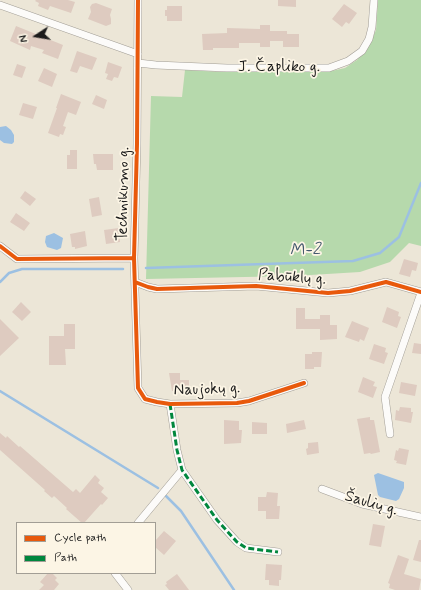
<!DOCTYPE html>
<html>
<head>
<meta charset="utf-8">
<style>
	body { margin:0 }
	#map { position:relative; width:421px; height:590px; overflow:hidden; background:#ece6d7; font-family:Mynerve,sans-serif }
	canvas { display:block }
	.legend { position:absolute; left:16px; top:522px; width:140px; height:52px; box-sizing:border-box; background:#fcf5e5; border:1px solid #a29e95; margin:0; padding:5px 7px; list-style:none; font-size:12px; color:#1c1c1c }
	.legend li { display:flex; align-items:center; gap:8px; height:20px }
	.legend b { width:20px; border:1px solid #a29e95 }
	.north { position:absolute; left:16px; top:16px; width:40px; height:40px; -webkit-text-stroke:3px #fcf5e5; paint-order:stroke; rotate:258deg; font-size:11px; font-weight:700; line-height:16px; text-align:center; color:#1c1c1c }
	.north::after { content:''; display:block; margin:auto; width:14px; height:18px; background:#1c1c1c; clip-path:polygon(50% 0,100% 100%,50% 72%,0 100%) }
</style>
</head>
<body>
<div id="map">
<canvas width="421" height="590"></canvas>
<ul class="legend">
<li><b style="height:5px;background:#e8590c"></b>Cycle path</li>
<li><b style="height:5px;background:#00873e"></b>Path</li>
</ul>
<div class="north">N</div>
</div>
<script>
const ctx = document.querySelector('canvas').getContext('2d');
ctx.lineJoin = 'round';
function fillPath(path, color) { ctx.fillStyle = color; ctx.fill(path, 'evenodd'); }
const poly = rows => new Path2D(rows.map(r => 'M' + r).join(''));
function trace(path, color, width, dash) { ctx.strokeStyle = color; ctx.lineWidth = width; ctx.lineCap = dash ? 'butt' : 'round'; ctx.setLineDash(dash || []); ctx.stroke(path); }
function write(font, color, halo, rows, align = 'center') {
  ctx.font = font + ' Mynerve,sans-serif'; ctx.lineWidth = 3.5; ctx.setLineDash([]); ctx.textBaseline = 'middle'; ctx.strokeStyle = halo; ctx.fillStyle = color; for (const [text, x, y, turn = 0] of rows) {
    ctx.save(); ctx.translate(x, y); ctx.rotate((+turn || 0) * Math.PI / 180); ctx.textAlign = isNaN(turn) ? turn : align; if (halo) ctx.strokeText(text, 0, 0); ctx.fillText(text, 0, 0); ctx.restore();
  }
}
fillPath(poly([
	[378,0,421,0,421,246,409,243,390,262,360,272,294,276,146,279,151,96,182,97,185,70,221,72,327,72,345,68,357,60,370,44,376,30]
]), '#b6d9ac');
fillPath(poly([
	[6,126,11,130,14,135,14,142,12,144,4,143,0,140,0,127],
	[54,233,63,238,61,248,57,250,47,247,45,242,46,236],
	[378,473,404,482,404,488,399,499,396,501,380,497,378,495,374,475]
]), '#9cc0e2');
trace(poly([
	[146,268,353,261,380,253,399,237,421,183],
	[0,282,9,273,22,269,123,269],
	[0,391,158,488],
	[166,496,181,511,234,590]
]), '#9cc0e2', 2.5);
fillPath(poly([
	[36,0,68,0,75,2,71,13,50,6,48,10,38,6,39,3,35,1],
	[278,0,296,0,296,7,278,6],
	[96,3,112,9,110,15,111,19,111,24,106,26,88,19,91,12,90,7,92,4],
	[344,4,357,13,349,24,346,22,342,27,332,19],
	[167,6,182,6,182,21,167,21,167,16,165,16,165,10,167,10],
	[260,25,270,25,270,31,287,31,287,34,299,34,299,47,283,47,283,41,270,41,270,47,260,47,260,43,239,43,239,48,213,48,213,50,203,50,202,34,227,33,227,28,260,29],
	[16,26,63,45,58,59,42,53,44,50,31,46,30,50,10,41],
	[77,51,97,58,92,70,80,66,77,73,70,71],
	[108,62,122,67,118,78,114,77,112,81,106,79,108,74,105,73],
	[17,64,26,67,22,78,13,75],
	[44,68,57,74,52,87,38,81],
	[61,94,81,102,76,115,68,112,63,126,66,127,63,135,60,134,59,137,48,133,57,108,56,108],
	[96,95,107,100,104,109,92,104],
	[23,103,37,107,33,119,19,115],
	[70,150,77,150,77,169,67,169,67,155,70,155],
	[93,154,113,154,113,170,97,170,96,164,94,164],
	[25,191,36,199,30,206,20,198],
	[99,197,102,215,92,217,89,199],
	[16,213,30,223,24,231,10,222],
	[119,228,120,242,106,244,104,230],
	[85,231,87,246,75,249,75,247,72,247,70,234],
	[404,259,418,263,416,271,412,270,410,277,399,274],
	[21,302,31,312,22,321,12,312],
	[387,307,399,312,398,316,401,317,397,328,382,322],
	[296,308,305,308,305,319,320,319,320,315,330,315,330,325,337,325,337,339,320,340,320,329,296,329],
	[0,319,19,338,0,356],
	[352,321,369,328,364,341,360,339,359,342,345,337],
	[64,324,75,324,75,349,65,349,66,365,49,365,49,336,64,336],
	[414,343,421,344,421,354,412,353],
	[374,344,386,348,385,352,388,353,384,364,369,359],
	[312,352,322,352,321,367,314,367,314,369,305,369,305,354,312,354],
	[169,373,180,373,180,380,189,380,189,391,172,391],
	[363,377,375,382,373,386,377,387,373,398,358,392],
	[401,382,417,385,415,396,399,393],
	[400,407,411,408,411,412,413,412,411,423,395,420,396,410,399,411],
	[370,417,370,420,374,420,380,452,371,454,370,453,364,454,357,419],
	[224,420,239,421,239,430,242,430,241,443,224,444],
	[304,420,306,429,287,433,286,424],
	[252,422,267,423,267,434,252,434],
	[0,433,6,438,7,436,19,447,20,446,73,492,76,489,80,493,95,475,100,480,98,483,104,488,101,492,108,498,102,505,101,504,84,523,82,523,66,509,67,508,54,496,52,498,44,491,45,490,0,450],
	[318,442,319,453,307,455,306,449,308,448,308,443],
	[399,448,409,450,406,465,396,463,397,461,394,460,396,450,398,451],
	[267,492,278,493,277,506,280,506,279,519,266,519,266,511,258,511,258,497,266,497],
	[373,524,385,526,381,547,369,545],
	[164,531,176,541,164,555,155,547,155,541],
	[419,540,421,540,421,562,413,560],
	[398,555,409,559,404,574,421,579,419,590,395,590,389,588,390,584,388,583],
	[266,564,282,565,281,580,279,580,279,586,269,585,269,580,265,580],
	[48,573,52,573,57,578,55,580,59,584,54,590,39,590,44,585,40,582],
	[177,574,189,590,169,590,165,585,167,584,166,582]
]), '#decbc0');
const street = poly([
	[138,0,137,144,134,258,138,388,145,399,157,402,170,404,237,403,249,401,304,383],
	[0,5,138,54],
	[138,63,156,65,227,68,329,68,348,61,362,51,369,39,372,27,374,0],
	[0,246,17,259,134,258],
	[135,282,148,287,157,289,256,286,328,293,350,291,386,282,421,292],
	[170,404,177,450,182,470,217,520,237,542,246,548,278,552],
	[390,434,385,397,421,293],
	[322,489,362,504,421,517],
	[138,523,182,470],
	[115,573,128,590]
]);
trace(street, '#a19d95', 8);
trace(street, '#fcfbf9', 7);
trace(poly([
	[170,404,177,450,182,470,217,520,237,542,246,548,278,552]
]), '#00873e', 3, [6, 3]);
trace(poly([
	[138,0,137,144,134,258,138,388,145,399,157,402,170,404,237,403,249,401,304,383],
	[0,246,17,259,134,258],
	[135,282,148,287,157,289,256,286,328,293,350,291,386,282,421,292]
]), '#e8590c', 4);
write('16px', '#1c1c1c', '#fcf5e5', [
	["J. Čapliko g.",279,68],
	["Technikumo g.",124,194,-89],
	["Pabūklų g.",292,278,4],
	["Naujokų g.",207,390,-2],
	["Šaulių g.",371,504,16]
]);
write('italic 17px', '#42576d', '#fcf5e5', [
	["M-2",305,251,-2]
]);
</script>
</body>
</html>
